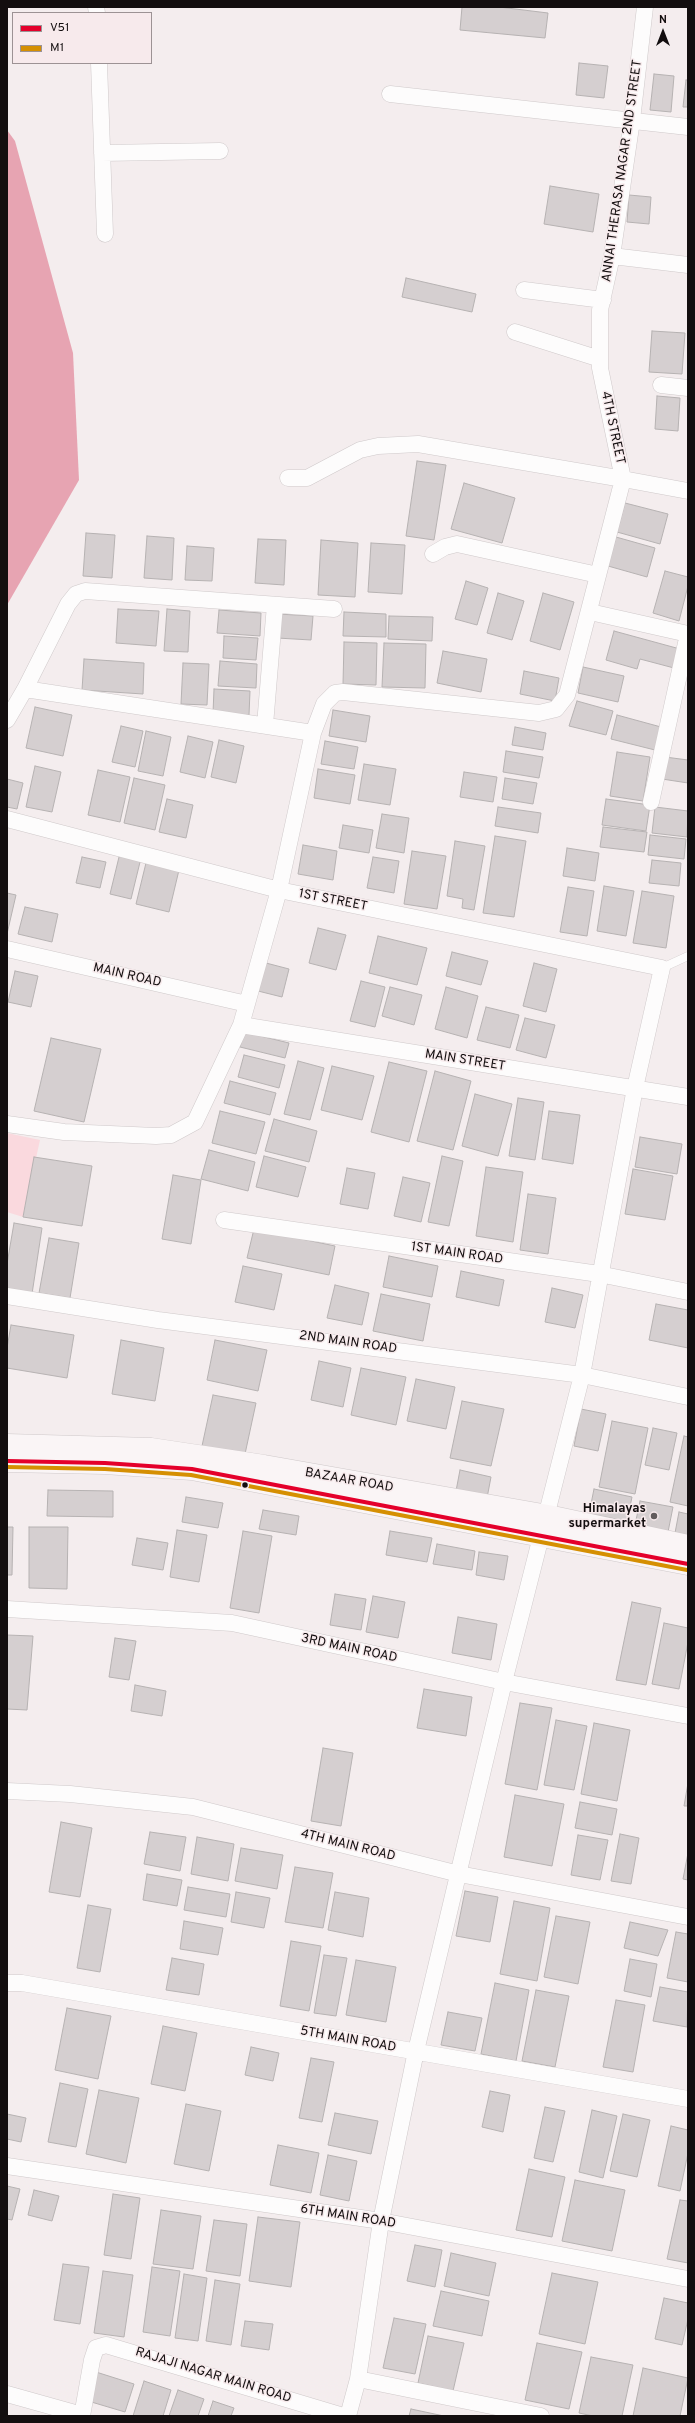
<!DOCTYPE html>
<html>
<head>
<meta charset="utf-8">
<style>
	body { margin:0 }
	#map { position:relative; width:695px; height:2423px; overflow:hidden; background:#f4edee; font-family:Overpass,sans-serif }
	canvas { display:block }
	.frame { position:absolute; inset:0; border:8px solid #130e0f; pointer-events:none }
	.legend { position:absolute; left:12px; top:12px; width:140px; height:52px; box-sizing:border-box; background:#f7eaec; border:1px solid #9c9294; margin:0; padding:5px 7px; list-style:none; font-size:12px; color:#130e0f }
	.legend li { display:flex; align-items:center; gap:8px; height:20px }
	.legend b { width:20px; border:1px solid #9c9294 }
	.north { position:absolute; left:643px; top:12px; width:40px; height:40px; -webkit-text-stroke:3px #f7eaec; paint-order:stroke; rotate:0deg; font-size:11px; font-weight:700; line-height:16px; text-align:center; color:#130e0f }
	.north::after { content:''; display:block; margin:auto; width:14px; height:18px; background:#130e0f; clip-path:polygon(50% 0,100% 100%,50% 72%,0 100%) }
</style>
</head>
<body>
<div id="map">
<canvas width="695" height="2423"></canvas>
<div class="frame"></div>
<ul class="legend">
<li><b style="height:5px;background:#e4002b"></b>V51</li>
<li><b style="height:5px;background:#d58f02"></b>M1</li>
</ul>
<div class="north">N</div>
</div>
<script>
const ctx = document.querySelector('canvas').getContext('2d');
ctx.lineJoin = 'round';
function fillPath(path, color) { ctx.fillStyle = color; ctx.fill(path, 'evenodd'); }
const poly = rows => new Path2D(rows.map(r => 'M' + r).join(''));
function trace(path, color, width, dash) { ctx.strokeStyle = color; ctx.lineWidth = width; ctx.lineCap = dash ? 'butt' : 'round'; ctx.setLineDash(dash || []); ctx.stroke(path); }
function write(font, color, halo, rows, align = 'center') {
  ctx.font = font + ' Overpass,sans-serif'; ctx.lineWidth = 3; ctx.setLineDash([]); ctx.textBaseline = 'middle'; ctx.strokeStyle = halo; ctx.fillStyle = color; for (const [text, x, y, turn = 0] of rows) {
    ctx.save(); ctx.translate(x, y); ctx.rotate((+turn || 0) * Math.PI / 180); ctx.textAlign = isNaN(turn) ? turn : align; if (halo) ctx.strokeText(text, 0, 0); ctx.fillText(text, 0, 0); ctx.restore();
  }
}
fillPath(poly([
	[7,1133,40,1140,23,1217,7,1212]
]), '#fad9de');
fillPath(poly([
	[7,130,15,141,73,353,79,480,7,605]
]), '#e7a4b2');
const building = poly([
	[462,7,499,7,548,13,545,38,460,30,462,7],
	[579,63,608,66,604,98,576,95,579,63],
	[654,74,674,76,671,112,650,110,654,74],
	[686,80,688,80,688,107,683,107,686,80],
	[550,186,599,194,593,232,544,224,550,186],
	[629,195,651,197,649,224,627,222,629,195],
	[406,278,476,294,472,312,402,297,406,278],
	[652,331,685,333,682,374,649,372,652,331],
	[657,396,680,398,678,431,655,429,657,396],
	[417,461,446,465,434,540,406,536,417,461],
	[464,483,515,498,502,543,451,529,464,483],
	[625,503,668,514,660,544,617,532,625,503],
	[86,533,115,535,112,578,83,576,86,533],
	[147,536,174,538,172,580,144,578,147,536],
	[616,537,655,548,647,577,608,566,616,537],
	[258,539,286,540,284,585,255,583,258,539],
	[321,540,358,543,355,597,318,595,321,540],
	[371,543,405,545,402,594,368,592,371,543],
	[187,546,214,548,212,581,185,580,187,546],
	[665,571,688,577,688,586,679,621,653,613,665,571],
	[466,581,488,588,477,625,455,619,466,581],
	[498,593,524,601,512,640,487,633,498,593],
	[543,593,574,602,560,650,530,641,543,593],
	[118,609,159,611,156,646,116,643,118,609],
	[167,609,190,611,188,652,164,651,167,609],
	[219,610,261,613,260,636,217,633,219,610],
	[344,612,386,614,386,637,343,636,344,612],
	[278,614,313,616,311,640,277,638,278,614],
	[389,616,433,617,432,641,388,639,389,616],
	[614,631,680,649,674,668,640,659,637,669,606,660,614,631],
	[224,636,258,638,256,660,223,658,224,636],
	[344,642,377,643,376,685,343,684,344,642],
	[384,643,426,644,425,688,382,687,384,643],
	[443,651,487,659,481,692,437,683,443,651],
	[84,659,144,663,143,694,82,690,84,659],
	[220,661,257,664,256,688,218,686,220,661],
	[183,663,209,664,207,705,181,704,183,663],
	[583,667,624,676,618,702,578,693,583,667],
	[524,671,559,678,555,701,520,694,524,671],
	[214,689,250,691,249,715,213,713,214,689],
	[577,701,613,711,606,735,569,726,577,701],
	[35,707,72,715,63,756,26,748,35,707],
	[333,710,370,716,366,742,329,736,333,710],
	[617,715,661,727,655,750,611,739,617,715],
	[121,726,143,731,135,767,112,762,121,726],
	[515,727,546,733,543,750,512,745,515,727],
	[146,731,171,737,163,776,138,771,146,731],
	[188,736,213,742,205,778,180,772,188,736],
	[219,740,244,746,236,783,211,777,219,740],
	[325,741,358,747,354,769,321,764,325,741],
	[506,751,543,757,539,778,503,772,506,751],
	[617,752,650,757,643,801,610,796,617,752],
	[665,757,688,760,688,783,662,779,665,757],
	[364,764,396,769,390,805,358,800,364,764],
	[35,766,61,772,52,812,26,807,35,766],
	[318,769,355,775,350,804,314,798,318,769],
	[98,770,130,777,120,822,88,815,98,770],
	[464,772,497,777,493,802,460,797,464,772],
	[134,778,165,785,155,830,124,823,134,778],
	[505,778,537,783,533,804,502,799,505,778],
	[7,779,23,783,17,809,7,807,7,779],
	[167,799,193,805,186,838,159,832,167,799],
	[606,799,650,805,646,831,602,825,606,799],
	[498,807,541,813,538,833,495,826,498,807],
	[655,807,688,811,687,837,652,833,655,807],
	[382,814,409,818,404,853,376,848,382,814],
	[343,825,373,830,369,853,339,848,343,825],
	[603,827,647,832,644,852,600,847,603,827],
	[650,835,686,839,684,859,648,855,650,835],
	[495,836,526,841,514,917,483,913,495,836],
	[455,841,485,846,474,910,462,908,463,899,447,896,455,841],
	[303,845,337,851,333,880,298,874,303,845],
	[567,848,599,853,595,881,563,876,567,848],
	[412,851,446,856,437,909,404,904,412,851],
	[120,853,141,858,131,899,110,894,120,853],
	[82,857,106,862,100,888,76,883,82,857],
	[373,857,399,861,394,893,367,888,373,857],
	[652,860,681,863,679,886,649,883,652,860],
	[146,863,179,870,169,912,136,904,146,863],
	[604,886,634,891,626,936,597,931,604,886],
	[568,887,594,891,587,936,560,932,568,887],
	[642,891,674,896,666,948,633,943,642,891],
	[7,893,16,895,7,934,7,893],
	[25,907,58,914,52,942,18,934,25,907],
	[318,928,346,935,336,970,309,963,318,928],
	[378,936,427,948,417,985,369,973,378,936],
	[452,952,488,961,481,985,446,976,452,952],
	[266,963,289,969,282,997,258,991,266,963],
	[534,963,557,969,546,1012,523,1006,534,963],
	[15,971,38,976,31,1007,8,1002,15,971],
	[361,981,385,987,375,1027,350,1021,361,981],
	[390,987,422,995,414,1025,382,1016,390,987],
	[446,987,478,996,467,1038,435,1029,446,987],
	[486,1007,519,1015,510,1048,477,1040,486,1007],
	[525,1018,555,1025,546,1058,516,1050,525,1018],
	[244,1032,289,1043,285,1058,240,1047,244,1032],
	[51,1038,101,1049,84,1122,34,1111,51,1038],
	[244,1055,285,1065,279,1088,238,1077,244,1055],
	[298,1061,324,1068,310,1120,284,1114,298,1061],
	[389,1062,427,1071,409,1142,371,1132,389,1062],
	[332,1066,374,1076,362,1120,321,1110,332,1066],
	[435,1071,471,1081,453,1150,417,1141,435,1071],
	[230,1081,276,1093,270,1115,224,1103,230,1081],
	[475,1094,512,1104,498,1156,462,1146,475,1094],
	[518,1098,544,1102,535,1160,509,1156,518,1098],
	[220,1111,265,1122,256,1154,212,1143,220,1111],
	[549,1111,580,1115,573,1164,542,1159,549,1111],
	[274,1119,317,1131,309,1162,265,1151,274,1119],
	[640,1137,682,1144,677,1174,635,1167,640,1137],
	[209,1150,255,1162,248,1191,201,1179,209,1150],
	[264,1156,306,1167,298,1197,256,1187,264,1156],
	[442,1156,463,1161,449,1226,428,1222,442,1156],
	[34,1157,92,1166,82,1226,23,1217,34,1157],
	[486,1167,523,1172,513,1242,476,1236,486,1167],
	[347,1168,375,1173,368,1209,340,1204,347,1168],
	[633,1169,673,1176,665,1220,625,1214,633,1169],
	[173,1175,201,1180,191,1244,162,1239,173,1175],
	[403,1177,430,1183,421,1222,394,1216,403,1177],
	[528,1194,556,1198,548,1254,520,1250,528,1194],
	[14,1223,42,1228,32,1294,7,1289,7,1264,14,1223],
	[254,1229,335,1246,329,1275,247,1258,254,1229],
	[49,1238,79,1243,70,1298,39,1293,49,1238],
	[389,1256,438,1266,432,1297,383,1287,389,1256],
	[243,1266,282,1274,274,1310,235,1302,243,1266],
	[461,1271,504,1280,499,1306,456,1297,461,1271],
	[335,1285,369,1293,362,1325,327,1318,335,1285],
	[552,1288,583,1295,575,1328,545,1322,552,1288],
	[381,1294,430,1304,423,1341,373,1331,381,1294],
	[656,1304,688,1310,688,1348,649,1340,656,1304],
	[11,1325,74,1335,67,1378,7,1368,7,1348,11,1325],
	[121,1340,164,1348,155,1401,112,1394,121,1340],
	[215,1340,267,1350,258,1391,207,1380,215,1340],
	[319,1361,351,1368,343,1407,311,1400,319,1361],
	[361,1368,406,1377,396,1425,351,1415,361,1368],
	[416,1379,455,1387,446,1429,407,1421,416,1379],
	[213,1395,256,1403,245,1454,202,1446,213,1395],
	[462,1401,504,1409,491,1466,450,1458,462,1401],
	[581,1409,606,1414,598,1451,574,1446,581,1409],
	[612,1421,648,1428,635,1494,599,1487,612,1421],
	[653,1428,677,1433,669,1470,645,1465,653,1428],
	[684,1436,688,1437,688,1506,670,1502,684,1436],
	[460,1470,491,1477,487,1498,456,1491,460,1470],
	[594,1489,632,1497,627,1521,589,1514,594,1489],
	[48,1490,113,1491,113,1517,47,1516,48,1490],
	[186,1497,223,1503,218,1528,182,1522,186,1497],
	[640,1501,673,1507,668,1532,635,1525,640,1501],
	[263,1510,299,1516,296,1535,259,1529,263,1510],
	[679,1512,688,1514,688,1536,675,1533,679,1512],
	[7,1527,13,1527,12,1575,7,1575,7,1527],
	[29,1527,68,1527,67,1589,29,1588,29,1527],
	[177,1530,207,1535,199,1582,170,1577,177,1530],
	[243,1531,272,1536,259,1613,230,1608,243,1531],
	[390,1531,432,1538,427,1562,386,1555,390,1531],
	[137,1538,168,1543,163,1570,132,1565,137,1538],
	[437,1544,475,1551,472,1570,433,1564,437,1544],
	[479,1552,508,1556,504,1580,476,1575,479,1552],
	[335,1594,366,1599,361,1630,330,1625,335,1594],
	[373,1596,405,1602,398,1638,366,1632,373,1596],
	[632,1602,661,1608,646,1685,616,1680,632,1602],
	[458,1617,497,1624,491,1660,452,1653,458,1617],
	[664,1623,688,1628,688,1642,679,1689,652,1684,664,1623],
	[7,1635,33,1636,27,1710,7,1709,7,1635],
	[115,1638,136,1641,129,1680,109,1677,115,1638],
	[135,1685,166,1691,162,1716,131,1711,135,1685],
	[424,1689,472,1697,466,1736,417,1728,424,1689],
	[520,1703,552,1708,537,1790,505,1784,520,1703],
	[556,1720,587,1726,574,1790,544,1785,556,1720],
	[594,1723,630,1730,617,1801,581,1794,594,1723],
	[323,1748,353,1753,341,1826,311,1821,323,1748],
	[688,1783,688,1806,684,1806,688,1783],
	[515,1795,564,1804,552,1866,504,1857,515,1795],
	[580,1802,617,1809,612,1835,575,1828,580,1802],
	[61,1822,92,1828,80,1897,49,1892,61,1822],
	[150,1832,186,1837,180,1871,144,1864,150,1832],
	[620,1834,639,1838,631,1884,611,1881,620,1834],
	[578,1835,608,1840,600,1880,571,1875,578,1835],
	[197,1837,234,1844,228,1881,191,1874,197,1837],
	[241,1848,283,1855,277,1889,235,1881,241,1848],
	[688,1853,688,1880,683,1879,688,1853],
	[295,1867,333,1873,323,1928,285,1922,295,1867],
	[147,1874,182,1880,177,1906,143,1900,147,1874],
	[188,1887,230,1894,226,1917,184,1910,188,1887],
	[465,1891,498,1897,490,1942,456,1936,465,1891],
	[236,1892,270,1898,264,1928,231,1922,236,1892],
	[335,1892,369,1898,363,1937,328,1930,335,1892],
	[514,1901,550,1908,537,1981,500,1974,514,1901],
	[88,1905,111,1909,100,1972,77,1968,88,1905],
	[556,1916,590,1922,578,1984,544,1977,556,1916],
	[184,1921,223,1928,218,1955,180,1949,184,1921],
	[630,1922,668,1930,658,1956,624,1948,630,1922],
	[676,1932,688,1934,688,1982,667,1978,676,1932],
	[291,1941,321,1946,309,2011,280,2006,291,1941],
	[324,1955,347,1958,336,2016,314,2013,324,1955],
	[172,1958,204,1964,199,1995,166,1990,172,1958],
	[630,1959,657,1964,651,1997,624,1991,630,1959],
	[356,1960,396,1967,386,2022,346,2015,356,1960],
	[495,1983,529,1990,516,2061,481,2054,495,1983],
	[660,1987,688,1992,687,2027,653,2021,660,1987],
	[536,1990,569,1996,555,2067,522,2061,536,1990],
	[616,2000,645,2005,633,2072,603,2067,616,2000],
	[67,2008,111,2016,98,2079,55,2070,67,2008],
	[448,2012,482,2018,475,2051,441,2045,448,2012],
	[163,2026,197,2033,185,2091,151,2084,163,2026],
	[251,2047,279,2053,273,2081,245,2075,251,2047],
	[311,2058,334,2062,322,2122,299,2118,311,2058],
	[60,2083,88,2089,76,2147,48,2142,60,2083],
	[99,2090,139,2098,126,2163,86,2154,99,2090],
	[490,2091,510,2095,503,2132,482,2127,490,2091],
	[186,2104,221,2111,209,2171,174,2164,186,2104],
	[545,2107,565,2111,553,2162,534,2158,545,2107],
	[592,2110,617,2116,603,2178,579,2172,592,2110],
	[335,2113,378,2121,371,2154,328,2145,335,2113],
	[7,2114,26,2118,21,2142,7,2139,7,2114],
	[623,2114,650,2120,637,2177,610,2171,623,2114],
	[671,2126,688,2130,688,2153,680,2191,658,2186,671,2126],
	[278,2145,319,2153,311,2193,270,2185,278,2145],
	[328,2155,357,2161,349,2201,320,2195,328,2155],
	[529,2169,565,2177,552,2237,516,2230,529,2169],
	[575,2180,625,2190,612,2251,562,2241,575,2180],
	[7,2186,20,2189,12,2220,7,2219,7,2186],
	[34,2190,59,2196,52,2221,28,2215,34,2190],
	[113,2194,140,2198,131,2259,104,2255,113,2194],
	[680,2200,688,2201,688,2263,667,2259,680,2200],
	[161,2210,201,2216,193,2269,153,2264,161,2210],
	[258,2217,300,2222,291,2287,249,2281,258,2217],
	[214,2220,247,2224,240,2276,206,2271,214,2220],
	[415,2245,442,2250,435,2287,407,2281,415,2245],
	[451,2253,496,2263,489,2296,444,2286,451,2253],
	[63,2264,89,2267,80,2324,54,2320,63,2264],
	[152,2267,180,2271,170,2336,143,2332,152,2267],
	[103,2271,133,2275,124,2337,94,2333,103,2271],
	[552,2273,598,2282,585,2344,539,2334,552,2273],
	[184,2274,207,2278,198,2341,175,2338,184,2274],
	[215,2280,240,2284,231,2345,206,2341,215,2280],
	[441,2291,489,2301,482,2336,433,2326,441,2291],
	[664,2298,688,2303,688,2319,682,2345,655,2339,664,2298],
	[394,2318,426,2324,415,2374,383,2368,394,2318],
	[245,2321,273,2324,269,2350,241,2346,245,2321],
	[428,2336,464,2343,453,2391,418,2383,428,2336],
	[537,2343,582,2352,569,2409,525,2400,537,2343],
	[591,2357,633,2365,622,2416,593,2416,579,2413,591,2357],
	[643,2368,688,2378,680,2416,633,2416,643,2368],
	[96,2372,134,2384,125,2412,88,2401,96,2372],
	[144,2381,171,2390,163,2416,133,2416,144,2381],
	[178,2390,204,2399,198,2416,169,2416,178,2390],
	[213,2401,234,2408,231,2416,208,2416,213,2401],
	[411,2409,444,2416,409,2416,411,2409]
]);
fillPath(building, '#d5cfd0');
trace(building, '#b6b2b2', 1);
const service = poly([
	[662,968,688,956]
]);
const minor = poly([
	[96,7,97,13],
	[645,7,632,120,612,256,600,310,600,368,623,479,688,491],
	[99,63,105,234],
	[390,94,688,127],
	[102,153,220,151],
	[612,256,688,265],
	[524,290,603,300],
	[515,332,600,359],
	[661,385,688,388],
	[433,554,445,547,457,544,598,575],
	[590,612,688,634],
	[25,689,313,733],
	[7,720,25,689,68,604,76,594,85,591,334,609],
	[265,725,275,605],
	[651,802,688,634],
	[7,819,279,890,662,968,635,1088,582,1375,504,1682,416,2051,381,2221,358,2379,348,2416],
	[7,949,247,1004],
	[241,1025,688,1097],
	[7,1124,64,1132,156,1136,171,1135,195,1122,241,1025,279,890,313,733,324,704,335,693,343,692,539,713,556,709,567,695,623,479,418,444,378,446,360,450,307,478,288,478],
	[224,1220,599,1274,688,1292],
	[7,1296,158,1320,582,1375,688,1397],
	[7,1609,232,1623,504,1682,688,1716],
	[7,1791,70,1794,193,1807,459,1874,688,1917],
	[7,1983,22,1983,688,2099],
	[7,2166,381,2221,688,2279],
	[358,2379,541,2416],
	[7,2394,82,2415],
	[82,2416,92,2360,96,2348,106,2345,343,2416]
]);
const secondary = poly([
	[7,1445,151,1449,264,1466,548,1516,688,1546],
	[7,1461,105,1463,192,1469,688,1564]
]);
trace(service, '#cfc9ca', 9);
trace(minor, '#cfc9ca', 17);
trace(secondary, '#cfc9ca', 23);
trace(service, '#fdfcfc', 8);
trace(minor, '#fdfcfc', 16);
trace(secondary, '#faf5f6', 22);
trace(poly([
	[7,1461,105,1463,192,1469,688,1564]
]), '#e4002b', 4);
trace(poly([
	[7,1467,105,1469,191,1475,687,1570]
]), '#d58f02', 4);
for (const [x, y, r, color] of [
	[245,1485,3.5,"#130e0f"],
	[654,1516,4,"#625c5d"]
]) { const dot = new Path2D(); dot.arc(x, y, r, 0, 2 * Math.PI); ctx.fillStyle = color; ctx.fill(dot); trace(dot, '#f7eaec', 1.5); }
write('13px', '#130e0f', '#f7eaec', [
	["ANNAI THERASA NAGAR 2ND STREET",623,171,-82],
	["4TH STREET",612,428,78],
	["1ST STREET",333,901,11],
	["MAIN ROAD",127,976,13],
	["MAIN STREET",465,1061,9],
	["1ST MAIN ROAD",457,1254,8],
	["2ND MAIN ROAD",348,1343,8],
	["BAZAAR ROAD",349,1481,10],
	["3RD MAIN ROAD",349,1649,12],
	["4TH MAIN ROAD",348,1846,14],
	["5TH MAIN ROAD",348,2040,10],
	["6TH MAIN ROAD",348,2217,9],
	["RAJAJI NAGAR MAIN ROAD",213,2376,17]
]);
write('bold 13px', '#130e0f', '#f7eaec', [
	["Himalayas",646,1509],
	["supermarket",646,1524]
], 'right');
</script>
</body>
</html>
